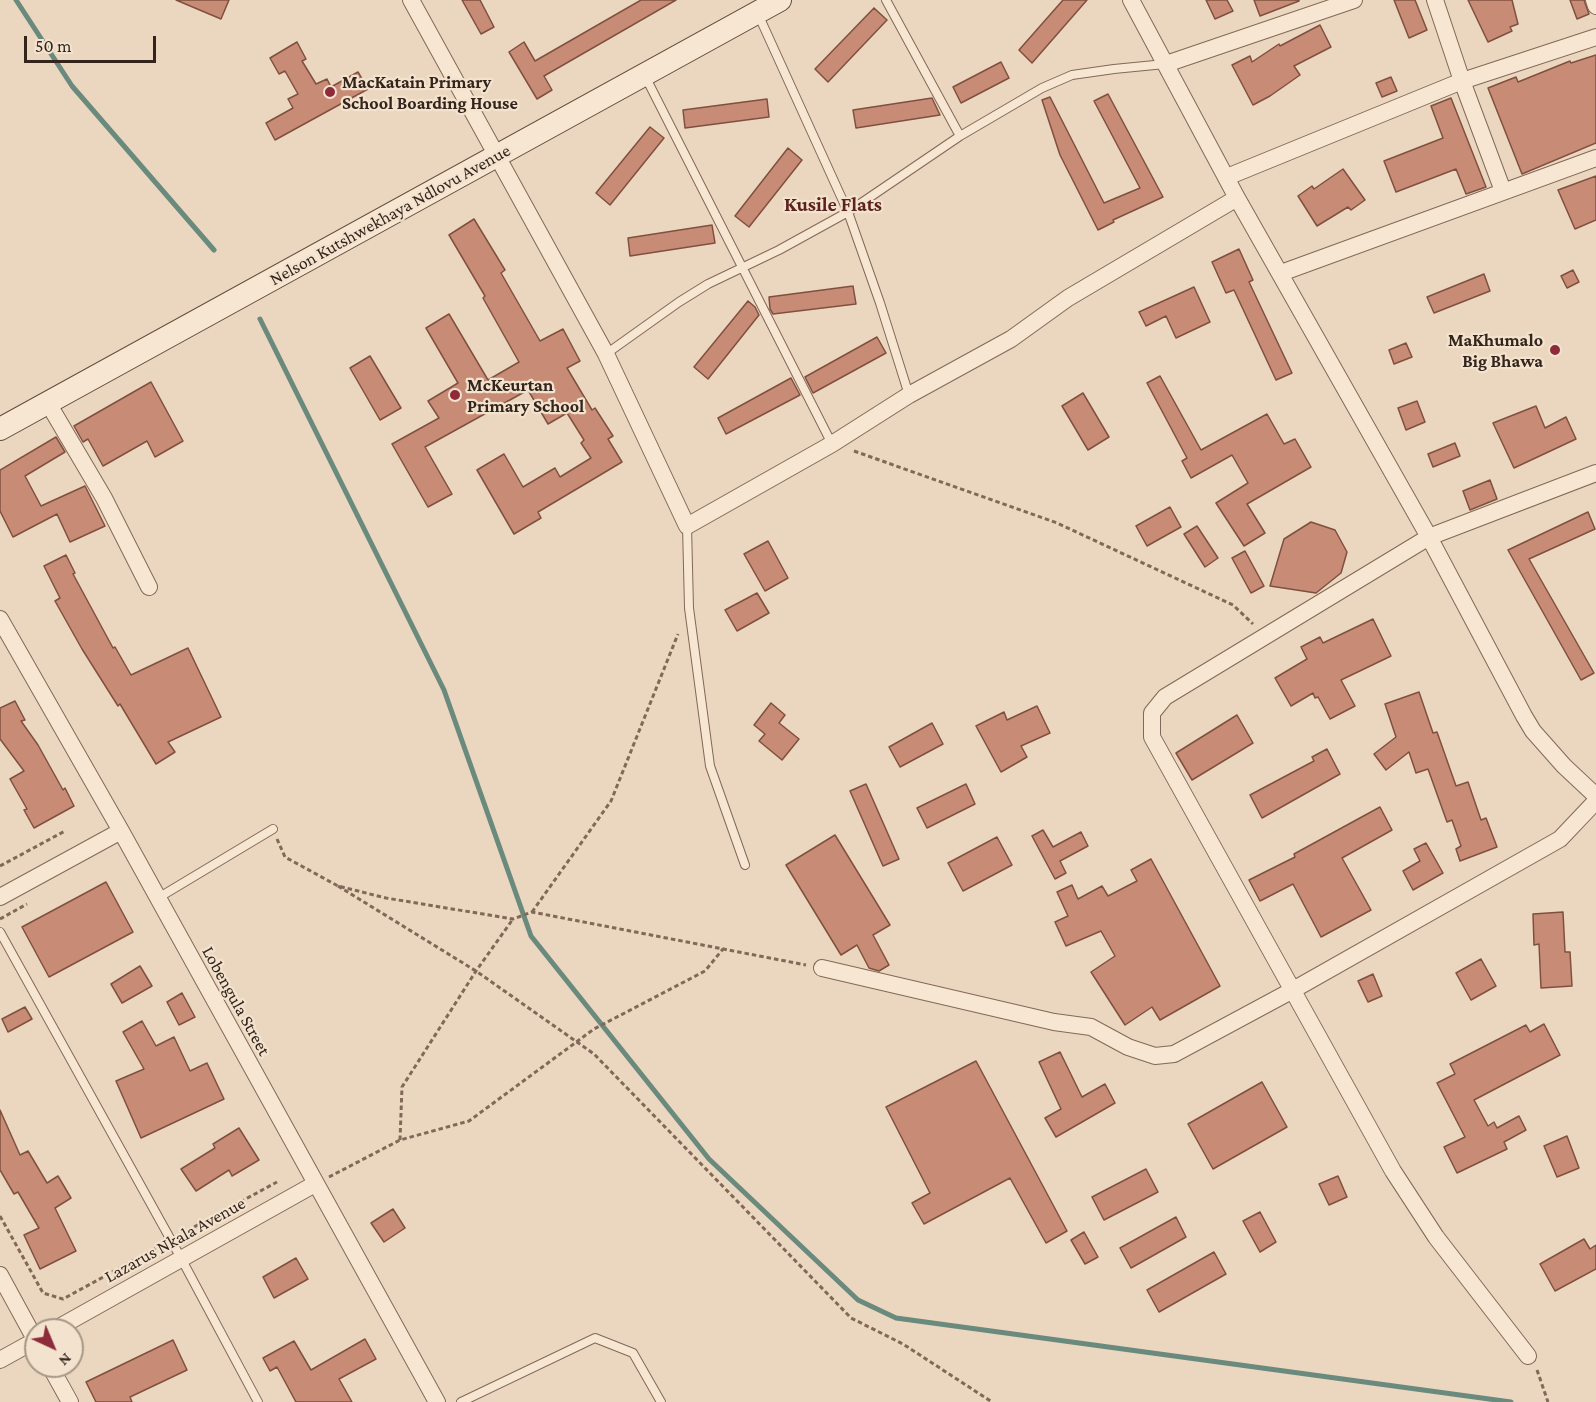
<!DOCTYPE html>
<html>
<head>
<meta charset="utf-8">
<style>
	body { margin:0 }
	#map { position:relative; width:1596px; height:1402px; overflow:hidden; background:#ebd7bf; font-family:"Crimson Pro",serif }
	canvas { display:block }
	.north { position:absolute; left:24px; top:1318px; width:60px; height:60px; box-sizing:border-box; background:#f3e3ce; border:2px solid #a69787; border-radius:50%; rotate:136deg; font-size:16px; font-weight:700; line-height:24px; text-align:center; color:#33241c }
	.north::after { content:''; display:block; margin:auto; width:21px; height:27px; background:#8e2b3a; clip-path:polygon(50% 0,100% 100%,50% 72%,0 100%) }
	.scale { position:absolute; left:24px; top:36px; width:132px; height:27px; box-sizing:border-box; border:3px solid #33241c; border-top:0; padding-left:8px; font-size:18px; line-height:21px; white-space:nowrap; color:#33241c; -webkit-text-stroke:4px #f3e3ce; paint-order:stroke }
</style>
</head>
<body>
<div id="map">
<canvas width="1596" height="1402"></canvas>
<div class="north">N</div>
<div class="scale">50 m</div>
</div>
<script>
const ctx = document.querySelector('canvas').getContext('2d');
ctx.lineJoin = 'round';
const poly = rows => new Path2D(rows.map(r => 'M' + r).join(''));
function trace(path, color, width, dash) { ctx.strokeStyle = color; ctx.lineWidth = width; ctx.lineCap = dash ? 'butt' : 'round'; ctx.setLineDash(dash || []); ctx.stroke(path); }
function fillPath(path, color) { ctx.fillStyle = color; ctx.fill(path, 'evenodd'); }
function write(font, color, halo, rows, align = 'center') {
  ctx.font = font + ' "Crimson Pro",serif'; ctx.lineWidth = 4.5; ctx.setLineDash([]); ctx.textBaseline = 'middle'; ctx.strokeStyle = halo; ctx.fillStyle = color; for (const [text, x, y, turn = 0] of rows) {
    ctx.save(); ctx.translate(x, y); ctx.rotate((+turn || 0) * Math.PI / 180); ctx.textAlign = isNaN(turn) ? turn : align; if (halo) ctx.strokeText(text, 0, 0); ctx.fillText(text, 0, 0); ctx.restore();
  }
}
trace(poly([
	[16,0,72,86,214,250],
	[260,319,444,690,531,936,709,1159,858,1300,896,1318,1511,1402]
]), '#6a8a7d', 5);
const building = poly([
	[176,0,229,0,221,19,176,0],
	[462,0,480,0,494,27,481,34,462,0],
	[641,0,676,0,544,76,552,90,537,99,509,52,524,42,535,61,641,0],
	[1063,0,1087,0,1032,63,1019,50,1063,0],
	[1206,0,1227,0,1233,11,1215,19,1206,0],
	[1254,0,1299,0,1299,1,1260,16,1254,0],
	[1394,0,1415,0,1427,30,1409,38,1394,0],
	[1468,0,1512,0,1518,24,1510,27,1512,31,1488,42,1468,0],
	[1570,0,1584,0,1589,14,1577,19,1570,0],
	[874,8,887,20,828,82,815,69,874,8],
	[1320,25,1331,47,1294,66,1300,75,1270,96,1253,105,1232,65,1250,56,1252,62,1279,44,1280,46,1320,25],
	[297,42,306,59,302,61,316,84,327,79,331,87,358,72,368,89,275,140,266,123,293,108,288,99,298,94,285,71,279,74,270,58,297,42],
	[1596,55,1596,143,1522,174,1488,88,1516,77,1518,82,1570,61,1571,63,1596,55],
	[1001,62,1009,78,961,103,953,87,1001,62],
	[1391,77,1397,91,1382,97,1376,83,1391,77],
	[1108,94,1163,197,1113,220,1114,222,1098,230,1060,155,1042,100,1050,97,1104,203,1140,188,1094,101,1108,94],
	[932,98,940,115,856,128,853,110,932,98],
	[1451,98,1486,187,1466,194,1456,169,1396,192,1384,161,1443,138,1431,106,1451,98],
	[767,99,769,117,685,128,683,110,767,99],
	[650,127,664,138,610,205,596,193,650,127],
	[788,148,802,160,749,227,735,216,788,148],
	[1343,169,1365,200,1351,210,1348,207,1317,226,1298,196,1312,186,1314,189,1343,169],
	[1596,176,1596,220,1575,229,1558,190,1596,176],
	[474,219,505,270,501,273,540,341,563,329,580,361,567,368,592,410,595,408,613,436,608,439,622,462,538,512,541,518,514,534,477,470,504,454,523,487,555,468,560,477,591,458,581,443,584,440,567,413,548,424,528,390,425,447,452,494,428,507,392,444,439,418,428,401,458,383,426,328,449,314,488,380,519,362,483,298,485,296,449,235,474,219],
	[712,225,715,243,630,256,628,238,712,225],
	[1239,249,1253,280,1249,282,1292,373,1276,380,1234,290,1226,293,1212,262,1239,249],
	[1573,270,1579,282,1567,288,1561,276,1573,270],
	[1484,274,1490,291,1434,313,1427,297,1484,274],
	[853,286,856,304,773,314,770,309,769,297,853,286],
	[1194,287,1210,322,1176,338,1166,316,1146,326,1139,312,1194,287],
	[748,301,755,307,759,315,708,379,694,367,748,301],
	[877,337,886,353,813,393,805,377,877,337],
	[1406,343,1412,357,1394,364,1389,350,1406,343],
	[370,356,401,408,380,420,350,368,370,356],
	[1160,376,1201,450,1267,414,1284,444,1295,439,1311,467,1247,504,1265,533,1244,546,1216,503,1248,483,1232,455,1191,478,1182,461,1187,458,1147,383,1160,376],
	[791,378,800,395,726,434,718,418,791,378],
	[151,382,183,441,155,457,147,441,103,466,88,439,83,442,74,426,151,382],
	[1083,393,1109,437,1088,450,1062,406,1083,393],
	[1417,401,1425,422,1406,430,1398,408,1417,401],
	[1536,406,1545,428,1566,417,1576,439,1514,468,1493,423,1536,406],
	[56,437,65,452,25,476,41,506,85,486,105,526,70,542,57,514,13,537,0,511,0,470,56,437],
	[1455,443,1460,456,1433,467,1428,454,1455,443],
	[1490,480,1497,499,1470,510,1463,491,1490,480],
	[1170,507,1181,527,1147,546,1136,526,1170,507],
	[1588,512,1595,529,1529,559,1594,673,1581,680,1508,550,1588,512],
	[1311,522,1335,530,1347,552,1341,573,1316,593,1270,586,1284,539,1311,522],
	[1197,526,1218,558,1205,567,1184,534,1197,526],
	[768,541,788,578,765,591,744,554,768,541],
	[1245,551,1264,586,1251,593,1232,558,1245,551],
	[66,555,75,573,73,574,113,648,115,647,131,675,188,648,221,717,168,742,175,752,156,764,120,704,118,706,82,649,55,601,60,598,44,566,66,555],
	[757,593,769,613,737,631,725,610,757,593],
	[1373,619,1391,656,1341,680,1355,706,1330,719,1318,697,1315,698,1313,693,1291,706,1275,678,1307,659,1301,647,1320,637,1323,643,1373,619],
	[1419,692,1433,733,1437,732,1456,786,1468,782,1481,820,1486,818,1497,847,1460,861,1456,849,1461,846,1452,820,1447,822,1428,769,1416,773,1409,752,1386,770,1374,754,1396,737,1385,704,1419,692],
	[15,701,25,720,21,721,38,745,63,790,65,788,74,806,34,828,24,810,27,809,10,779,24,771,0,739,0,708,15,701],
	[771,703,785,715,779,723,799,739,782,760,759,741,765,734,754,725,771,703],
	[1037,706,1050,733,1021,746,1027,757,1001,772,976,726,1004,712,1007,720,1037,706],
	[1237,715,1253,743,1192,780,1176,753,1237,715],
	[932,723,943,744,900,767,889,747,932,723],
	[1327,749,1340,774,1262,818,1250,795,1314,761,1312,757,1327,749],
	[866,784,899,859,883,866,850,791,866,784],
	[966,784,975,804,927,828,917,808,966,784],
	[1380,807,1392,830,1342,858,1371,910,1321,937,1293,884,1260,901,1249,880,1295,857,1294,854,1380,807],
	[1043,830,1053,847,1081,832,1088,846,1060,861,1066,873,1055,879,1032,836,1043,830],
	[835,835,890,925,873,935,889,965,879,971,869,968,857,945,841,955,786,865,835,835],
	[997,837,1012,865,963,891,948,863,997,837],
	[1426,843,1443,873,1413,890,1403,871,1420,861,1414,849,1426,843],
	[1151,859,1220,986,1160,1020,1152,1007,1125,1025,1091,972,1115,956,1101,931,1066,946,1055,922,1068,916,1057,892,1072,885,1078,899,1102,886,1108,896,1137,881,1131,870,1151,859],
	[106,882,133,932,49,977,22,927,106,882],
	[1563,912,1565,952,1570,952,1572,986,1541,988,1539,944,1534,945,1533,914,1563,912],
	[1481,959,1496,986,1471,1000,1456,973,1481,959],
	[140,966,152,986,122,1003,111,984,140,966],
	[1373,974,1382,996,1368,1002,1358,981,1373,974],
	[182,993,195,1017,179,1025,167,1002,182,993],
	[25,1007,32,1019,8,1032,2,1019,25,1007],
	[142,1021,156,1046,174,1037,190,1071,207,1063,224,1099,141,1138,116,1081,144,1069,123,1032,142,1021],
	[1544,1024,1560,1055,1474,1100,1488,1126,1494,1122,1497,1128,1519,1116,1526,1130,1504,1142,1507,1149,1457,1173,1444,1147,1465,1137,1437,1083,1455,1074,1450,1064,1526,1025,1530,1032,1544,1024],
	[1060,1052,1082,1097,1105,1084,1115,1103,1056,1137,1045,1118,1061,1109,1039,1062,1060,1052],
	[976,1061,1067,1231,1046,1243,1010,1178,924,1224,912,1203,930,1193,886,1107,976,1061],
	[1262,1082,1287,1127,1213,1169,1188,1124,1262,1082],
	[0,1110,20,1155,28,1151,47,1183,58,1176,71,1198,55,1208,76,1251,40,1269,24,1235,39,1228,18,1192,14,1194,0,1170,0,1110],
	[239,1128,259,1160,232,1176,229,1170,196,1191,181,1169,215,1148,213,1144,239,1128],
	[1567,1136,1579,1168,1557,1177,1544,1146,1567,1136],
	[1146,1169,1158,1192,1104,1220,1092,1197,1146,1169],
	[1338,1176,1347,1197,1329,1205,1319,1184,1338,1176],
	[393,1209,405,1228,384,1242,371,1223,393,1209],
	[1260,1212,1276,1242,1260,1252,1243,1221,1260,1212],
	[1176,1217,1186,1237,1131,1268,1120,1248,1176,1217],
	[1084,1232,1098,1257,1085,1264,1071,1240,1084,1232],
	[1584,1239,1590,1249,1596,1245,1596,1269,1555,1291,1540,1264,1584,1239],
	[1214,1252,1226,1274,1159,1312,1147,1290,1214,1252],
	[296,1258,308,1279,274,1298,263,1277,296,1258],
	[365,1339,376,1359,339,1379,352,1402,296,1402,277,1367,270,1371,263,1358,294,1341,311,1370,365,1339],
	[173,1340,187,1370,130,1397,132,1402,96,1402,86,1382,173,1340]
]);
fillPath(building, '#c88c76');
trace(building, '#80503f', 1.5);
const lane = poly([
	[886,0,960,136],
	[758,14,848,212,880,303,909,395],
	[645,76,832,444],
	[606,354,679,302,708,284,779,250,848,212,960,136,1042,88,1072,75,1114,69,1165,64],
	[687,526,689,608,710,766,745,865],
	[158,898,273,829],
	[0,932,182,1260,258,1402],
	[461,1402,595,1338,633,1353,661,1402]
]);
const street = poly([
	[411,0,606,354,687,526,832,444,909,395,1011,339,1068,298,1237,198],
	[1131,0,1237,198,1429,537,1524,716,1533,731,1564,766,1596,796],
	[1435,0,1462,81,1503,191],
	[1594,0,1596,6],
	[1166,64,1354,0],
	[1227,177,1462,81,1596,37],
	[1281,273,1596,158],
	[48,403,104,498,149,587],
	[0,619,121,831,437,1402],
	[0,897,121,831],
	[822,968,1054,1022,1091,1027,1128,1047,1155,1056,1174,1054,1293,990,1560,839,1596,801],
	[0,1275,36,1341],
	[54,1330,315,1184],
	[1528,1356,1436,1237,1393,1171,1152,737,1152,713,1165,697,1429,537,1596,473],
	[0,1360,36,1340],
	[50,1366,70,1402]
]);
const secondary = poly([
	[0,429,780,0]
]);
trace(lane, '#826858', 10);
trace(street, '#826858', 18);
trace(secondary, '#644a3c', 24);
trace(poly([
	[854,451,1057,523,1233,605,1253,624],
	[277,839,285,857,338,886,386,898,513,919,532,912,806,965],
	[0,866,65,831],
	[338,886,476,971,594,1054,851,1318,903,1344,992,1402],
	[532,912,611,801,678,634],
	[0,919,27,904],
	[400,1140,402,1087,476,971,513,919],
	[329,1177,400,1140,469,1121,594,1029,705,971,723,949],
	[0,1216,43,1293,63,1299,160,1246],
	[181,1234,277,1182],
	[1537,1370,1548,1402]
]), '#826858', 3, [4.5, 3]);
trace(lane, '#f7e6d1', 8);
trace(street, '#f7e6d1', 16);
trace(secondary, '#f7e6d1', 22);
for (const [x, y, r, color] of [
	[330,92,6,"#8e2b3a"],
	[1555,350,6,"#8e2b3a"],
	[455,395,6,"#8e2b3a"]
]) { const dot = new Path2D(); dot.arc(x, y, r, 0, 2 * Math.PI); ctx.fillStyle = color; ctx.fill(dot); trace(dot, '#f3e3ce', 2); }
write('bold 18px', '#33241c', '#f3e3ce', [
	["MacKatain Primary",342,82],
	["School Boarding House",342,103],
	["MaKhumalo",1543,340,"right"],
	["Big Bhawa",1543,361,"right"],
	["McKeurtan",467,385],
	["Primary School",467,406]
], 'left');
write('18px', '#33241c', '#f3e3ce', [
	["Nelson Kutshwekhaya Ndlovu Avenue",390,215,-29],
	["Lobengula Street",236,1001,61],
	["Lazarus Nkala Avenue",175,1240,-29]
]);
write('bold 20px', '#5d221e', '#f3e3ce', [
	["Kusile Flats",833,205]
]);
</script>
</body>
</html>
